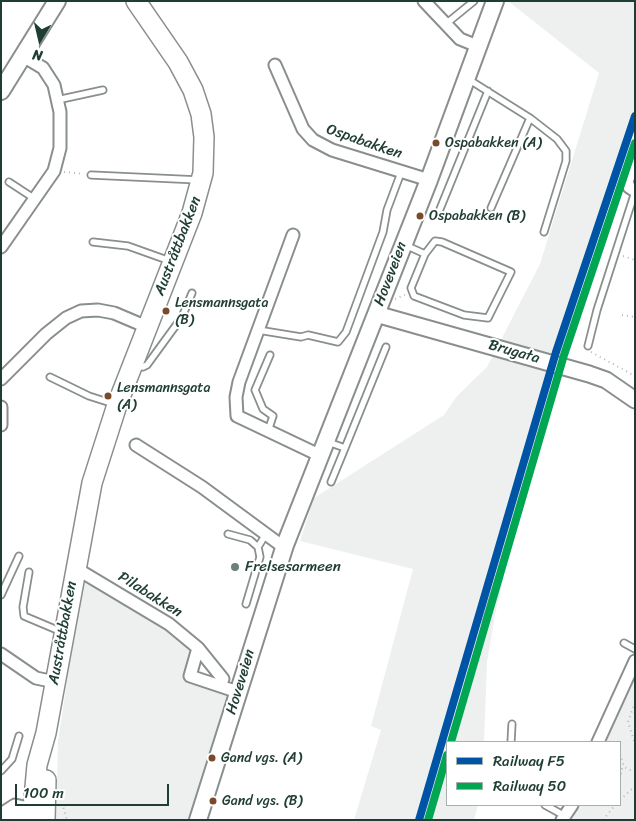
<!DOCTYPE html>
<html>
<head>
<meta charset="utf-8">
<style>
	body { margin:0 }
	#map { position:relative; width:636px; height:821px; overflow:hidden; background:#fff; font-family:Sriracha,sans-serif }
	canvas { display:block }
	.frame { position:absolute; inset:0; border:2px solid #1f3d34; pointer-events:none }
	.legend { position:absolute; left:446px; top:741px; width:175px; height:65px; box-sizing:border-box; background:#fff; border:1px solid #a5b1ae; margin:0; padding:6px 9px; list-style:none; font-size:15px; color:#1f3d34 }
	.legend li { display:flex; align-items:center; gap:10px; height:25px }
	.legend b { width:25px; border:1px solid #a5b1ae }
	.north { position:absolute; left:15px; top:15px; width:50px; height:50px; -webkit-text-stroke:4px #fff; paint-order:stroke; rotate:189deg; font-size:14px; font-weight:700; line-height:20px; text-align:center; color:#1f3d34 }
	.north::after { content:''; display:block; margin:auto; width:18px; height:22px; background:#1f3d34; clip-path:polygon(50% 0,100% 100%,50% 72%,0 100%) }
	.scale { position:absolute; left:15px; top:784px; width:154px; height:22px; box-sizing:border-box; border:2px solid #1f3d34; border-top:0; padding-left:6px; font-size:15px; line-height:18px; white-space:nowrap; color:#1f3d34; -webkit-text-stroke:4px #fff; paint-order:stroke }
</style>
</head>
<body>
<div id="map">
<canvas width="636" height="821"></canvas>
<div class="frame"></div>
<ul class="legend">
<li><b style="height:6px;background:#0054a6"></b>Railway F5</li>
<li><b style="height:6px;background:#00a651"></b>Railway 50</li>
</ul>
<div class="north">N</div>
<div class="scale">100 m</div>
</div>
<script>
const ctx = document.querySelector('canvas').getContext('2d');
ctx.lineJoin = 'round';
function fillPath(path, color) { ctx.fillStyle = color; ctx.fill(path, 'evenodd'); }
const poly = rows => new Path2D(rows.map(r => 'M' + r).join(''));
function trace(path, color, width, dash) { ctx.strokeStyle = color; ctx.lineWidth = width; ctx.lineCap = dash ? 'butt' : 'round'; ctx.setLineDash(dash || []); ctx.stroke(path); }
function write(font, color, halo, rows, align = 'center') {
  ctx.font = font + ' Sriracha,sans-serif'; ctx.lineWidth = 4; ctx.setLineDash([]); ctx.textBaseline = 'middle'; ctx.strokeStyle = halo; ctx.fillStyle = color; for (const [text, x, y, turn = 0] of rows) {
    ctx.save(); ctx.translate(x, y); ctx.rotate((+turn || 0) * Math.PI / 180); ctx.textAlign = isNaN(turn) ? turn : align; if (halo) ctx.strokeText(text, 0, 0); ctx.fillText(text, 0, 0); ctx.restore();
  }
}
fillPath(poly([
	[508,1,635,1,635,132,592,252,534,446,495,615,487,662,484,742,447,742,447,805,478,805,474,820,354,820,381,730,371,726,413,569,300,541,314,498,444,415,457,396,487,367,540,264,599,73],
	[86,577,175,632,193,647,183,678,227,696,189,820,56,820,58,742,82,579],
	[635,676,635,820,572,820,580,805,620,805,620,742,606,742]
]), '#edf0ef');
const service = poly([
	[447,23,474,1],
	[468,79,530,118,557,139,566,151,566,161,544,232],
	[57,100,103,90],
	[91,175,199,180],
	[9,182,35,199],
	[491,208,530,118],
	[440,209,488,91],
	[93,242,128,246,170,261],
	[405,245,425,254,411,288,414,296,464,315,488,318,511,272,442,242,435,241,425,254],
	[258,330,301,337,308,335,338,342,346,332,373,259,383,232,387,210,402,170],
	[588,346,597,310,635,192],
	[136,366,143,367,147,365,182,317,192,293],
	[50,377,89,396,114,404],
	[268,431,273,416,263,409,255,390,270,355],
	[328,442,345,448,386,347],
	[331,482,345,448],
	[228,534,250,540,258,547,266,534],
	[29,572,23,607,24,616,62,632],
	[1,595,19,556],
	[246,604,260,557,258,547],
	[624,643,635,649],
	[511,742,512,724],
	[1,771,12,759,19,736],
	[545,805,565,816]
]);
const minor = poly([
	[424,1,460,39,480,47],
	[275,65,303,129,313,140,332,150,429,180],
	[635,159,627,182,629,187,635,191],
	[293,235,239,382,236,397,237,416,319,455],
	[1,247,54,171,60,148,60,112,54,85,43,68,23,56],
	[1,379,46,334,66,318,81,311,98,310,114,313,147,327],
	[1,407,1,425],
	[136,445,202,487,278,543,285,545],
	[82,572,169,624,198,648,190,676,238,692],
	[198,648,223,679],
	[1,654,36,678,55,682],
	[598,742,635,661],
	[1,814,15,805,38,810],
	[1,815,15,817,36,813],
	[562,820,572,805]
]);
const tertiary = poly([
	[376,314,589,374,606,380,635,400]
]);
const secondary = poly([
	[1,91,57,1],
	[198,820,285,545,429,180,495,1]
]);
const primary = poly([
	[32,820,37,765,46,733,92,483,117,405,192,213,203,173,204,137,201,114,193,90,178,62,136,1],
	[45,820,46,780]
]);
trace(service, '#898f8d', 9);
trace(minor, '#898f8d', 15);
trace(tertiary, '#898f8d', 19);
trace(secondary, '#898f8d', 20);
trace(primary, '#898f8d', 22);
trace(poly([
	[64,172,84,174],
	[623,256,635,260],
	[395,299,405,295],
	[622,315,635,317],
	[591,352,635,376],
	[635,702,628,722,635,744],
	[620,754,624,767,635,772],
	[620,779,623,764],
	[620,800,635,786],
	[60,805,63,806,67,820],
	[603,820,615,805]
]), '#b6b9b8', 2, [1, 4]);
trace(service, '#fff', 5.5);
trace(minor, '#fff', 11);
trace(tertiary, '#fff', 15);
trace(secondary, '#fff', 16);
trace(primary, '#fff', 19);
const rail = poly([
	[484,622,511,533]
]);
trace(rail, '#b6b9b8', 5);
trace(rail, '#fff', 3, [9]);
trace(poly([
	[419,820,556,352,635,116]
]), '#0054a6', 8);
trace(poly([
	[451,742,564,355,635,143],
	[428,820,447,755]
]), '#00a651', 8);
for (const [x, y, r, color] of [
	[436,143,4.5,"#7a4b2a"],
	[420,216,4.5,"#7a4b2a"],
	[166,311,4.5,"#7a4b2a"],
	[108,396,4.5,"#7a4b2a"],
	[235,567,5,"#6d817b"],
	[212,758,4.5,"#7a4b2a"],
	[213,801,4.5,"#7a4b2a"]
]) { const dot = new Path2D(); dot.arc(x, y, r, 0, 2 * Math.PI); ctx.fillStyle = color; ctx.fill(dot); trace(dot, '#fff', 2); }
write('14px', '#1f3d34', '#fff', [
	["Ospabakken (A)",445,143],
	["Ospabakken (B)",429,216],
	["Lensmannsgata",175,303],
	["(B)",175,320],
	["Lensmannsgata",117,388],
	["(A)",117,405],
	["Gand vgs. (A)",221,758],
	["Gand vgs. (B)",222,801]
], 'left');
write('15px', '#1f3d34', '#fff', [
	["Ospabakken",364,142,19],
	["Austråttbakken",178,246,-69],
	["Hoveveien",391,274,-69],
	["Brugata",514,352,16],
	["Pilabakken",150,595,32],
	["Austråttbakken",63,633,-80],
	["Hoveveien",241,682,-73]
]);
write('15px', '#1f3d34', '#fff', [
	["Frelsesarmeen",245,567]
], 'left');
</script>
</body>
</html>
